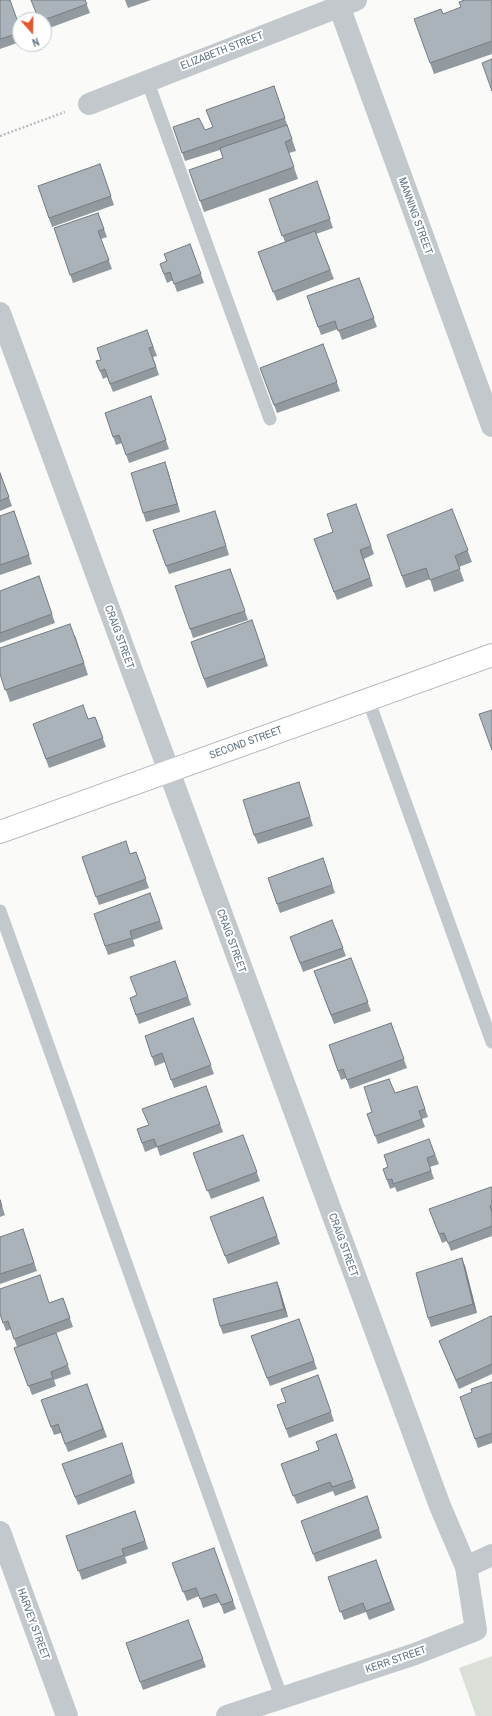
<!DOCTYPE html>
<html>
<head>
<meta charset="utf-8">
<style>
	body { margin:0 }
	#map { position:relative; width:492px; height:1716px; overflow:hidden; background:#fafaf8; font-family:"Archivo Narrow",sans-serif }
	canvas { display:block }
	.north { position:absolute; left:12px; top:12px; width:40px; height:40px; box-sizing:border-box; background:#fff; border:1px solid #c1c8cd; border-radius:50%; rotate:160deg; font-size:11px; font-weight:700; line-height:16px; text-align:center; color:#657683 }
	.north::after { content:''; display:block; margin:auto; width:14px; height:18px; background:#e4572e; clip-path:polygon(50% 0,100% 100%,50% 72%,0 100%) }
</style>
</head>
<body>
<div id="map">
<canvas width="492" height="1716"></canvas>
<div class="north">N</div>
</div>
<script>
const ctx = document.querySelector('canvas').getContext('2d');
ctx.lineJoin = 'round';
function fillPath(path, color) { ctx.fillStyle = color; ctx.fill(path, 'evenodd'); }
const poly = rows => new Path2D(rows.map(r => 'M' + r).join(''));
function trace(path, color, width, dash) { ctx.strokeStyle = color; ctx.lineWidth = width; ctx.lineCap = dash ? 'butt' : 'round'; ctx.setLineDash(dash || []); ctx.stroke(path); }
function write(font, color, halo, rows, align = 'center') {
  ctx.font = font + ' "Archivo Narrow",sans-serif'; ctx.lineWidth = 4; ctx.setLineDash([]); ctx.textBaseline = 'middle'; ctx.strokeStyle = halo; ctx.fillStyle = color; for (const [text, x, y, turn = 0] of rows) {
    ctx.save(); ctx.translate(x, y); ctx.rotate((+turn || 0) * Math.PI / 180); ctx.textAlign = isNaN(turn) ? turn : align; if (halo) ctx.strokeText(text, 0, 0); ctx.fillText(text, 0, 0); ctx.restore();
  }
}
fillPath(poly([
	[492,1656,492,1716,476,1716,459,1668]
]), '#dadfd7');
const secondary = poly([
	[0,832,492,655]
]);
trace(secondary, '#b3babf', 24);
trace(poly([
	[0,136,65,112]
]), '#bbbfc2', 2.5, [2, 2]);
trace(poly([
	[147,80,270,419],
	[368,699,492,1042],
	[0,911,282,1699]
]), '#c3c8cc', 13);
trace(poly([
	[339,6,492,426],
	[89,104,356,0],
	[0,313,440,1506,466,1567,476,1630,415,1654,227,1716],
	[0,1532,67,1716],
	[466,1567,492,1555]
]), '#c3c8cc', 22);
trace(secondary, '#fff', 22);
fillPath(poly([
	[0,0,20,28,20,42,0,49],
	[85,0,90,13,44,30,44,20],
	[125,0,151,0,128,8],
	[492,3,492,54,434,74,430,63,443,14],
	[274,86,296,151,289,153,298,179,204,212,189,170,223,158,220,150,185,161,173,127,205,130,213,127,206,110],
	[100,164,114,205,52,227,38,186],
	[317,181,333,228,316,234,334,279,277,301,258,252,285,242,269,199],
	[98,213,107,237,101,239,112,269,73,283,54,228],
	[190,244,204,283,177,292,173,280,167,283,160,264,167,261],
	[359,278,377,327,342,340,338,329,321,335,307,296],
	[147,330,157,356,153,357,159,375,113,392,107,377,103,379,96,361,101,360],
	[323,344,340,391,277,413,260,368],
	[151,396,169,449,129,463,122,443,116,445,105,413],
	[168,471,180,512,146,522,143,513],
	[0,473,12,506,0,511],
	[356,504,374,554,364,559,373,586,337,600,314,539,333,532],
	[452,509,472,562,459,567,464,581,434,592,430,579,406,588,387,535],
	[14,511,32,564,0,575,0,516],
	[218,519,229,555,169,574,153,530],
	[230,569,248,620,193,638,190,629],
	[39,576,55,623,0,643,0,591],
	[252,620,268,666,207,688,191,642],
	[75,635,88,675,10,702,0,674],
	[95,717,106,747,49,768,33,724,88,719],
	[299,782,313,826,258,844,254,835],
	[136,852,149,888,99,905,82,857,131,853],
	[323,858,335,893,280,913,268,878],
	[150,893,163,929,133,940,135,946,108,955,94,914],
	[332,920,346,956,303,972,290,937],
	[351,958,371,1011,334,1024,314,971],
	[175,961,191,1005,139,1024,130,998,137,995],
	[193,1018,214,1074,174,1088,165,1062,155,1066,145,1036],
	[391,1023,407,1068,350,1089,346,1078,341,1080,329,1045],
	[206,1086,223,1132,160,1156,157,1147,145,1152,137,1129,148,1125],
	[417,1086,428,1117,422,1119,425,1127,378,1144,367,1114,372,1112,395,1093],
	[243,1135,260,1181,211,1199,193,1153],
	[429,1139,439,1164,430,1167,434,1179,397,1192,395,1187,390,1189,383,1169,388,1167],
	[492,1190,492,1236,451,1251,447,1241,442,1243,429,1209],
	[263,1197,280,1244,228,1264,210,1217],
	[0,1200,5,1215,0,1217],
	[0,1237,26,1238,37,1271,0,1284],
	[465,1266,477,1313,431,1327,428,1318],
	[277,1282,280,1290,288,1317,223,1334,220,1326],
	[63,1298,73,1327,56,1333,71,1374,54,1380,56,1386,32,1395,14,1348,17,1347,11,1329,6,1331,0,1314,49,1303],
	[492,1317,492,1374,459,1389,439,1341],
	[299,1319,317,1369,270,1386,251,1336],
	[318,1375,334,1421,289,1438,277,1405,286,1402,281,1389],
	[492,1382,492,1443,478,1448,475,1439,472,1392],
	[87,1384,107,1437,68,1452,61,1433,54,1435,41,1400],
	[336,1434,356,1488,335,1496,333,1491,297,1504,281,1464,319,1450],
	[122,1443,135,1483,78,1505,62,1464],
	[367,1496,382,1538,316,1562,301,1521],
	[135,1511,148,1549,125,1557,127,1563,82,1580,66,1536],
	[214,1548,236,1609,224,1614,220,1602,203,1608,199,1596,187,1601,172,1563],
	[376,1560,395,1610,369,1620,366,1612,344,1620,328,1577],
	[188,1620,206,1667,143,1690,126,1643]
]), '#929a9f');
fillPath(poly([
	[165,462,168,471,180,512,177,504],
	[462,1258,465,1266,477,1313,473,1304],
	[277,1282,280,1290,288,1317,284,1309]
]), '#777d82');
const building = poly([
	[0,0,10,0,20,28,20,33,0,39,0,0],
	[31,0,85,0,87,4,44,20,39,20,31,0],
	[465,0,491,0,492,3,492,41,430,63,414,19,441,9,443,14,461,7,459,2,465,0],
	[492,59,492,91,482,63,492,59],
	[274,86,285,118,182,153,173,127,199,118,205,130,213,127,206,110,274,86],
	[287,125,292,139,285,142,294,167,200,201,189,170,223,158,220,148,287,125],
	[100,164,111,196,49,218,38,186,100,164],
	[317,181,330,219,282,236,269,199,317,181],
	[98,213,104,229,98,231,109,260,70,275,54,228,98,213],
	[315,231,330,270,273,292,258,252,315,231],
	[190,244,201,274,174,284,170,272,164,274,160,264,167,261,164,254,190,244],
	[359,278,374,318,338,331,335,321,318,327,307,296,359,278],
	[147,330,153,347,149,348,156,367,110,384,105,369,100,371,96,361,101,360,97,348,147,330],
	[323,344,337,382,274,405,260,368,323,344],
	[151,396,166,440,126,455,119,435,113,437,105,413,151,396],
	[165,462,177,504,143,513,131,473,165,462],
	[0,473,9,497,0,501,0,473],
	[356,504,371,546,360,550,370,578,334,592,314,539,333,532,327,514,356,504],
	[452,509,468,550,455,556,460,569,430,580,426,568,402,576,387,535,452,509],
	[14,511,29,555,0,565,0,516,14,511],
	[215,511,226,546,166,566,153,530,215,511],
	[230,569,245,611,190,629,175,586,230,569],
	[39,576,52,614,0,633,0,591,39,576],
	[252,620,265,658,204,679,191,642,252,620],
	[70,624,84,663,5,690,0,674,0,648,70,624],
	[83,705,88,719,95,717,103,738,46,759,33,724,83,705],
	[492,710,492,750,479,714,492,710],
	[299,782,310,817,254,835,243,800,299,782],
	[126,841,130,854,136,852,146,879,96,897,82,857,126,841],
	[323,858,332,885,277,904,268,878,323,858],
	[150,893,160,921,130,931,132,938,105,946,94,914,150,893],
	[332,920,343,948,300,963,290,937,332,920],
	[351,958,368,1002,331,1015,314,971,351,958],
	[175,961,188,997,136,1015,130,998,137,995,130,977,175,961],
	[193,1018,211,1065,171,1080,162,1053,152,1057,145,1036,193,1018],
	[391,1023,404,1059,347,1080,343,1069,338,1071,329,1045,391,1023],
	[389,1079,395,1093,417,1086,425,1109,419,1111,422,1119,375,1136,367,1114,372,1112,364,1087,389,1079],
	[206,1086,220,1124,157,1147,154,1139,142,1143,137,1129,149,1125,142,1109,206,1086],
	[243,1135,257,1172,207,1191,193,1153,243,1135],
	[429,1139,435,1155,427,1158,431,1171,393,1184,392,1179,387,1180,383,1169,388,1167,384,1155,429,1139],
	[491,1187,492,1190,492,1205,490,1206,492,1213,492,1226,448,1243,444,1233,439,1234,429,1209,491,1187],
	[263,1197,277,1236,225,1256,210,1217,263,1197],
	[0,1200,2,1206,0,1207,0,1200],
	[23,1229,34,1263,0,1274,0,1237,23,1229],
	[462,1258,473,1304,428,1318,416,1273,462,1258],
	[40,1275,49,1303,63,1298,70,1318,14,1339,8,1321,3,1323,0,1314,0,1289,40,1275],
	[277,1282,284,1309,220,1326,213,1299,277,1282],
	[491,1316,492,1317,492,1364,456,1380,439,1341,491,1316],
	[299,1319,314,1361,267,1378,251,1336,299,1319],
	[56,1333,68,1365,51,1372,53,1378,28,1386,14,1348,56,1333],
	[318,1375,331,1412,286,1429,277,1405,286,1402,281,1389,318,1375],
	[492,1382,492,1433,475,1439,460,1397,472,1392,471,1389,492,1382],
	[87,1384,103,1429,65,1444,58,1424,51,1427,41,1400,87,1384],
	[336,1434,353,1480,332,1487,330,1482,293,1496,281,1464,319,1450,316,1442,336,1434],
	[122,1443,132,1474,75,1497,62,1464,122,1443],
	[367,1496,379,1529,313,1554,301,1521,367,1496],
	[135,1511,145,1541,122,1549,124,1555,78,1571,66,1536,135,1511],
	[214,1548,233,1601,221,1605,216,1594,200,1599,196,1588,183,1592,172,1563,214,1548],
	[376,1560,391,1602,366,1611,363,1603,340,1612,328,1577,376,1560],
	[188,1620,203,1659,140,1682,126,1643,188,1620]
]);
fillPath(building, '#aab3b9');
trace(building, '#777d82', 1);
write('11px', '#657683', '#fff', [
	["ELIZABETH STREET",222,51,-21],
	["MANNING STREET",415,216,70],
	["CRAIG STREET",119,637,70],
	["SECOND STREET",246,743,-20],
	["CRAIG STREET",231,941,70],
	["CRAIG STREET",343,1245,70],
	["HARVEY STREET",33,1624,70],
	["KERR STREET",396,1660,-19]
]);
</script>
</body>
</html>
